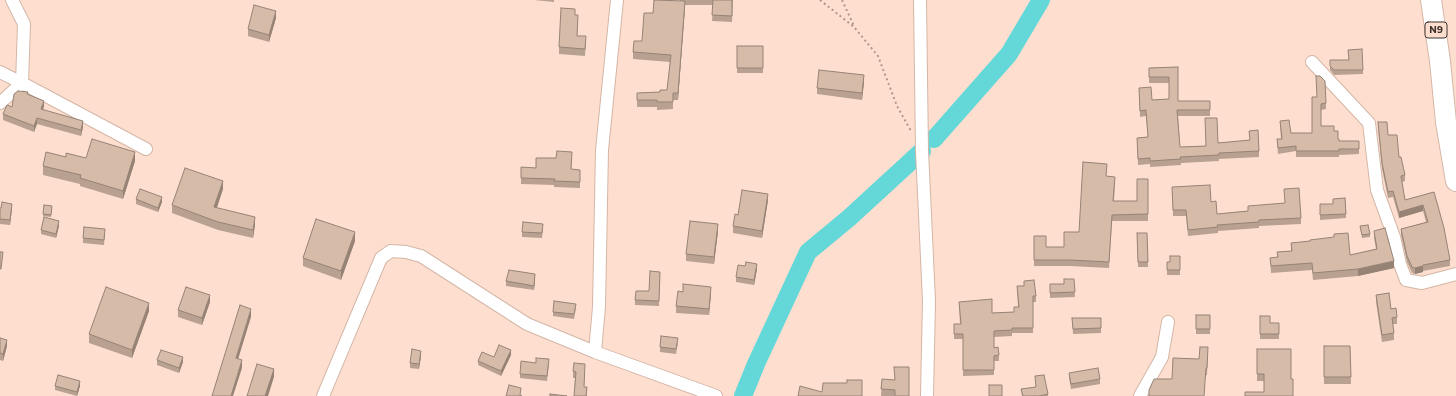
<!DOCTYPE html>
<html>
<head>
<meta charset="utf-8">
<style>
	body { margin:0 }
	canvas { display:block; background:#fedfcf }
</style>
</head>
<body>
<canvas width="1456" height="396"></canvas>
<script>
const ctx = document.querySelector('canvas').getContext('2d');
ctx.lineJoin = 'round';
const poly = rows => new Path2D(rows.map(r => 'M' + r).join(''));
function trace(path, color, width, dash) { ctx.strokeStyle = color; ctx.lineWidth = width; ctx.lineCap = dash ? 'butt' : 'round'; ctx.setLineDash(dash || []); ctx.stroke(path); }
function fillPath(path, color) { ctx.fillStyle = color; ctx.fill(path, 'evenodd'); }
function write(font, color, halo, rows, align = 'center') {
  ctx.font = font + ' Commissioner,sans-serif'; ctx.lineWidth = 3; ctx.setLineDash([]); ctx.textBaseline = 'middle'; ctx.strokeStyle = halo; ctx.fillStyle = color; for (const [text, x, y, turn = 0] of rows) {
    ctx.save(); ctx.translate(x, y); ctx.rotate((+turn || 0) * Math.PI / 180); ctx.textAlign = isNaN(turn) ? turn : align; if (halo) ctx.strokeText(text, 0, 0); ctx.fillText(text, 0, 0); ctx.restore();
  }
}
trace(poly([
	[934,139,1009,54,1041,0],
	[743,396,756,364,808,252,849,218,922,151]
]), '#64d8d9', 18);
const minor = poly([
	[920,0,922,151,929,301,927,396],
	[1312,62,1369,123,1377,190,1394,237,1400,264,1406,280,1422,283,1456,274],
	[0,72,22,83,24,24,12,0],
	[0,103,22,83,146,149],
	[595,352,599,307,602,150,617,0],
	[323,396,381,258,391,251,406,252,421,256,527,324,595,352,716,396],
	[1140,396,1162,357,1168,322]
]);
const trunk = poly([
	[1431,0,1440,61,1446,122,1456,181]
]);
trace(minor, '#d4b6a7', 14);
trace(trunk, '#d4b6a7', 22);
trace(poly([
	[820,0,854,27,878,56,897,106,911,131],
	[842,0,854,26]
]), '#ae978b', 2, [2, 3]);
trace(minor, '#fff', 12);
trace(trunk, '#fff', 20);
fillPath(poly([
	[534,0,554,0,554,2],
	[680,0,733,0,732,22,712,21,713,5,685,5,678,100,673,100,673,109,657,110,657,107,637,107,637,93,660,92,667,90,670,62,633,59,633,52,642,41,653,13,680,1],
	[575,15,578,22,577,36,586,43,585,56,559,54,559,47],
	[276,18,269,42,248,36,248,29],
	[737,46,763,46,763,73,737,73],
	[1348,50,1363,70,1363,74,1334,75,1330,70,1330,60,1349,60],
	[1178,67,1178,101,1210,101,1210,116,1178,116,1180,147,1206,146,1218,143,1250,140,1249,131,1259,151,1259,157,1219,159,1219,161,1181,163,1181,165,1150,167,1150,164,1138,165,1137,138,1148,137,1146,116,1140,117,1139,88,1152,100,1169,99,1169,83,1149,83,1149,68],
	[864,82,862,100,817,94,817,88],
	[28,94,44,106,43,110,83,127,81,136,37,124,34,132,3,120,3,114],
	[1312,97,1326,103,1326,109,1321,110,1321,126,1334,131,1339,141,1359,141,1359,154,1339,155,1339,157,1296,157,1296,151,1278,154,1277,139,1281,139,1280,121,1291,133,1312,133],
	[1378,122,1388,135,1399,157,1405,175,1405,181,1402,182,1405,200,1434,192,1450,260,1450,266,1423,271,1423,272,1415,274,1412,273,1407,262,1401,235,1401,229,1426,222,1423,211,1399,218,1393,197,1388,198,1382,169,1378,128],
	[66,157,135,161,123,199,80,186,80,184,43,175,43,166],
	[572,158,571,169,580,176,580,188,554,187,554,185,521,184,521,167,536,168],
	[1106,176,1115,183,1114,201,1137,201,1148,179,1148,221,1112,221,1109,268,1070,266,1034,266,1034,236,1046,247,1064,247,1079,232],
	[1172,187,1217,214,1248,211,1248,206,1301,218,1301,224,1259,226,1259,228,1218,231,1218,233,1188,236,1186,216,1173,216],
	[223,189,217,208,255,225,253,238,218,230,172,213,172,205],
	[1345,198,1346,218,1320,220,1320,204,1333,204,1333,199],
	[136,199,162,202,158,212,136,204],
	[768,200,762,238,733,233,733,226,738,215],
	[44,205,52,206,51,217,43,216],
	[0,208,12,208,10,225,0,224],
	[59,226,56,238,41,234,41,230],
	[1360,226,1370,234,1370,237,1362,238],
	[543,229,542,238,522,237,522,232],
	[718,231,714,264,686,261,686,254],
	[1374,231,1394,268,1358,276,1313,280,1312,270,1271,273,1270,258,1277,257,1277,252,1291,251,1291,243,1350,255,1376,249,1374,238],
	[105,233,104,245,83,243,83,238],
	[1137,233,1147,233,1148,267,1138,267],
	[355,241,341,280,303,266,303,258],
	[1180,256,1180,275,1167,275,1167,262,1170,262],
	[757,269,754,285,736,282,736,277],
	[660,272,659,306,635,305,635,300,649,291],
	[535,279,534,290,506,286,506,281],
	[1074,279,1075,297,1050,298,1050,284,1064,284],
	[1024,281,1036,296,1036,302,1033,302,1033,333,1012,333,1012,336,994,337,994,348,999,355,999,361,994,361,994,375,963,376,963,339,954,339,954,324,960,324,959,302,992,313,1014,312,1018,307,1017,286,1024,286],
	[683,284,711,293,709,315,676,313,676,306,683,292],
	[1376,295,1391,309,1397,317,1397,324,1393,324,1394,333,1394,340,1382,342,1376,302],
	[210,302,202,325,178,317,178,310],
	[576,308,574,319,553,316,553,312],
	[149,311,132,358,89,343,89,334],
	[1196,315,1210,315,1210,334,1196,334],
	[1260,316,1270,323,1279,323,1279,339,1260,339],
	[1072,318,1101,318,1101,333,1073,334],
	[0,338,7,346,3,361,0,360],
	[678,343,676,354,660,352,660,347],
	[1324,346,1350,346,1351,384,1324,384],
	[1257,349,1291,379,1293,396,1264,392,1264,381,1257,381],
	[1208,354,1207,375,1172,379,1199,359],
	[511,355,501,376,478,365,478,361,494,357],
	[421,356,419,369,410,368,410,363],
	[157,360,183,362,179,373,157,365],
	[549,364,547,381,520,378,520,374],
	[573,371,585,371,584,387,587,387,587,396,574,396,575,378,573,378],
	[1069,373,1100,379,1100,384,1071,389,1069,378],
	[1035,376,1048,394,1048,396,1022,396,1021,389,1036,387],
	[882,379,909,396,881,396],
	[55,386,80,386,77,396,55,390]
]), '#b8a190');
fillPath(poly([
	[685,1,685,8,678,100,678,93],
	[276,11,276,18,269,42,269,35],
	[864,75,864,82,862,100,862,93],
	[44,101,44,106,41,115,41,109],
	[37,118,37,124,34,132,34,126],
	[83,121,83,127,81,136,81,130],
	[135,152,135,161,123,199,123,191],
	[223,181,223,189,214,215,214,207],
	[768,194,768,200,762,238,762,231],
	[162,197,162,202,158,212,158,208],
	[12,204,12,208,10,225,10,220],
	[1423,205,1423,211,1399,218,1399,212],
	[255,217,255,225,253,238,253,230],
	[59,221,59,226,56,238,56,234],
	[718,224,718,231,714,264,714,257],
	[355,232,355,241,341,280,341,271],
	[1394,261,1394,268,1358,276,1358,269],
	[757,264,757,269,754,285,754,280],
	[1423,266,1423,272,1415,274,1415,268],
	[535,274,535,279,534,290,534,286],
	[711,287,711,293,709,315,709,309],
	[210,295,210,302,202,325,202,318],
	[149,303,149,311,132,358,132,350],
	[251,309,251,317,236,366,236,358],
	[7,340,7,346,3,361,3,354],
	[511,350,511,355,501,376,501,371],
	[421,351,421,356,419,369,419,364],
	[183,357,183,362,179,373,179,368],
	[242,360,242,368,233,396,231,396],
	[274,369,274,377,268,396,265,396],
	[80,381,80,386,77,396,77,392]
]), '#968376');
const building = poly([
	[654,0,685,1,678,93,673,93,673,102,657,102,657,100,637,100,637,93,660,92,660,90,667,90,671,55,633,52,634,41,642,41,644,13,653,13,654,0],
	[713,0,732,0,732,16,712,15,713,0],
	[254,5,276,11,269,35,248,29,254,5],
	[561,8,575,9,575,15,578,15,577,36,586,36,585,49,559,47,561,8],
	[737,46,763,46,763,68,737,68,737,46],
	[1362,49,1363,70,1334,70,1330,66,1330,60,1349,60,1348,50,1362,49],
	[1178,67,1178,101,1210,101,1210,110,1177,110,1180,147,1206,146,1205,118,1217,118,1218,143,1250,140,1249,131,1258,130,1259,151,1219,153,1219,155,1180,157,1181,159,1150,161,1150,158,1138,159,1137,138,1148,137,1146,110,1140,111,1139,88,1151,87,1152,100,1169,99,1169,77,1149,77,1149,68,1178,67],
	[819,70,864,75,862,93,817,88,819,70],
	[1316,76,1320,76,1325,81,1326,103,1321,104,1321,126,1334,126,1334,131,1338,131,1338,139,1339,139,1339,141,1359,141,1359,149,1339,149,1339,151,1296,151,1296,146,1278,148,1277,139,1282,139,1280,121,1289,120,1291,133,1312,133,1312,97,1317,97,1316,76],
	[18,91,28,92,27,94,44,101,41,109,83,121,81,130,37,118,34,126,3,114,7,105,12,107,14,94,18,91],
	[1378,122,1387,122,1388,135,1397,135,1399,157,1401,157,1405,175,1401,176,1405,200,1434,192,1444,228,1450,260,1423,265,1423,266,1415,268,1412,267,1407,256,1401,229,1428,222,1423,205,1399,212,1393,191,1388,192,1382,163,1378,122],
	[92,139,135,152,123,191,80,178,81,175,43,166,46,152,66,157,66,153,86,158,92,139],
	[557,151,572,152,571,169,580,170,580,182,554,181,555,179,521,178,521,167,536,168,536,158,556,158,557,151],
	[1083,162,1107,164,1106,176,1115,177,1113,201,1137,201,1137,179,1148,179,1148,214,1112,215,1109,262,1070,260,1034,260,1034,236,1046,236,1046,247,1064,247,1064,232,1079,232,1083,162],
	[185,168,223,181,214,207,255,217,253,230,218,222,172,205,185,168],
	[1210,185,1211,202,1216,201,1217,214,1248,211,1248,206,1285,203,1284,189,1299,188,1301,218,1259,220,1259,222,1217,225,1218,227,1188,230,1186,210,1173,210,1172,187,1210,185],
	[140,189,162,197,158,208,136,199,140,189],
	[742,190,768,194,762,231,733,226,735,214,738,215,742,190],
	[1345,198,1346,214,1320,215,1320,204,1333,204,1333,199,1345,198],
	[2,202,12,204,10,220,0,219,0,208,1,208,2,202],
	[44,205,52,206,51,215,43,214,44,205],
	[44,217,59,221,56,234,41,230,44,217],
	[316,219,355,232,341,271,303,258,316,219],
	[690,221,718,224,714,257,686,254,690,221],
	[523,222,543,224,542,233,522,232,523,222],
	[1368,225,1370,234,1362,235,1360,226,1368,225],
	[84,227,105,229,104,240,83,238,84,227],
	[1385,228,1394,261,1358,269,1313,273,1312,263,1271,266,1270,258,1278,257,1277,252,1292,251,1291,243,1310,241,1310,240,1334,237,1334,234,1348,233,1350,255,1377,249,1374,231,1385,228],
	[1137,233,1147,233,1148,262,1138,262,1137,233],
	[0,252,3,252,1,269,0,269,0,252],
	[1170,256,1180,256,1180,270,1167,270,1167,262,1170,262,1170,256],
	[746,262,757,264,754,280,736,277,738,265,745,266,746,262],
	[509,270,535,274,534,286,506,281,509,270],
	[650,271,660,272,659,301,635,300,636,291,649,291,650,271],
	[1064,279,1074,279,1075,292,1050,293,1050,284,1064,284,1064,279],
	[1034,280,1036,296,1033,296,1033,328,1012,328,1012,330,994,331,994,348,998,347,999,355,994,356,994,370,963,370,963,334,954,334,954,324,961,324,959,302,992,299,992,313,1014,312,1014,307,1019,307,1017,286,1024,286,1024,281,1034,280],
	[683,284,711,287,709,309,676,306,678,291,683,292,683,284],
	[106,287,149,303,132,350,89,334,106,287],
	[186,287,210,295,202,318,178,310,186,287],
	[1389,293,1391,309,1396,308,1397,317,1392,318,1394,333,1382,335,1376,295,1389,293],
	[554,301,576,304,574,314,553,312,554,301],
	[240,305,251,309,236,358,242,360,231,396,212,396,240,305],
	[1196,315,1210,315,1210,329,1196,329,1196,315],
	[1260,316,1270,316,1270,323,1279,323,1279,334,1260,334,1260,316],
	[1072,318,1101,318,1101,328,1073,329,1072,318],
	[661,336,678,338,676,349,660,347,661,336],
	[0,338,7,340,3,354,0,353,0,338],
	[499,345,511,350,501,371,478,361,482,352,494,357,499,345],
	[1324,346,1350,346,1351,377,1324,377,1324,346],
	[1200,347,1208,347,1207,368,1206,368,1204,396,1149,396,1149,390,1154,379,1172,379,1173,358,1199,359,1200,347],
	[412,349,421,351,419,364,410,363,412,349],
	[1257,349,1291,349,1291,379,1293,379,1293,396,1245,396,1245,392,1264,392,1264,374,1257,374,1257,349],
	[161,350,183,357,179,368,157,360,161,350],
	[536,358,549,359,547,376,520,374,521,361,536,363,536,358],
	[574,363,585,364,584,387,587,387,586,396,574,396,576,372,573,371,574,363],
	[257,364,274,369,265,396,247,396,257,364],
	[894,367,909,367,909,396,895,396,895,390,881,389,882,379,895,380,894,367],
	[1098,368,1100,379,1071,384,1069,373,1098,368],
	[58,375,80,381,77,392,55,386,58,375],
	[1044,375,1048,394,1039,396,1023,396,1021,389,1036,387,1035,376,1044,375],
	[847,380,862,380,862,396,798,396,800,386,822,392,823,383,847,383,847,380],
	[509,385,521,388,520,395,522,396,506,396,509,385],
	[989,385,1002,385,1002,396,989,396,989,385],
	[550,394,567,396,550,396,550,394]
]);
fillPath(building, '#d6bba8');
trace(building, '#968376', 1);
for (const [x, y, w] of [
	[1436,30,22]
]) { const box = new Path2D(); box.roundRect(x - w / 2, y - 8, w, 16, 3); ctx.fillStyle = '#fedfcf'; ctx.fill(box); trace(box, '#3d312b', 1); }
write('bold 10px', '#3d312b', null, [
	["N9",1436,30]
]);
</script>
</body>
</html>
